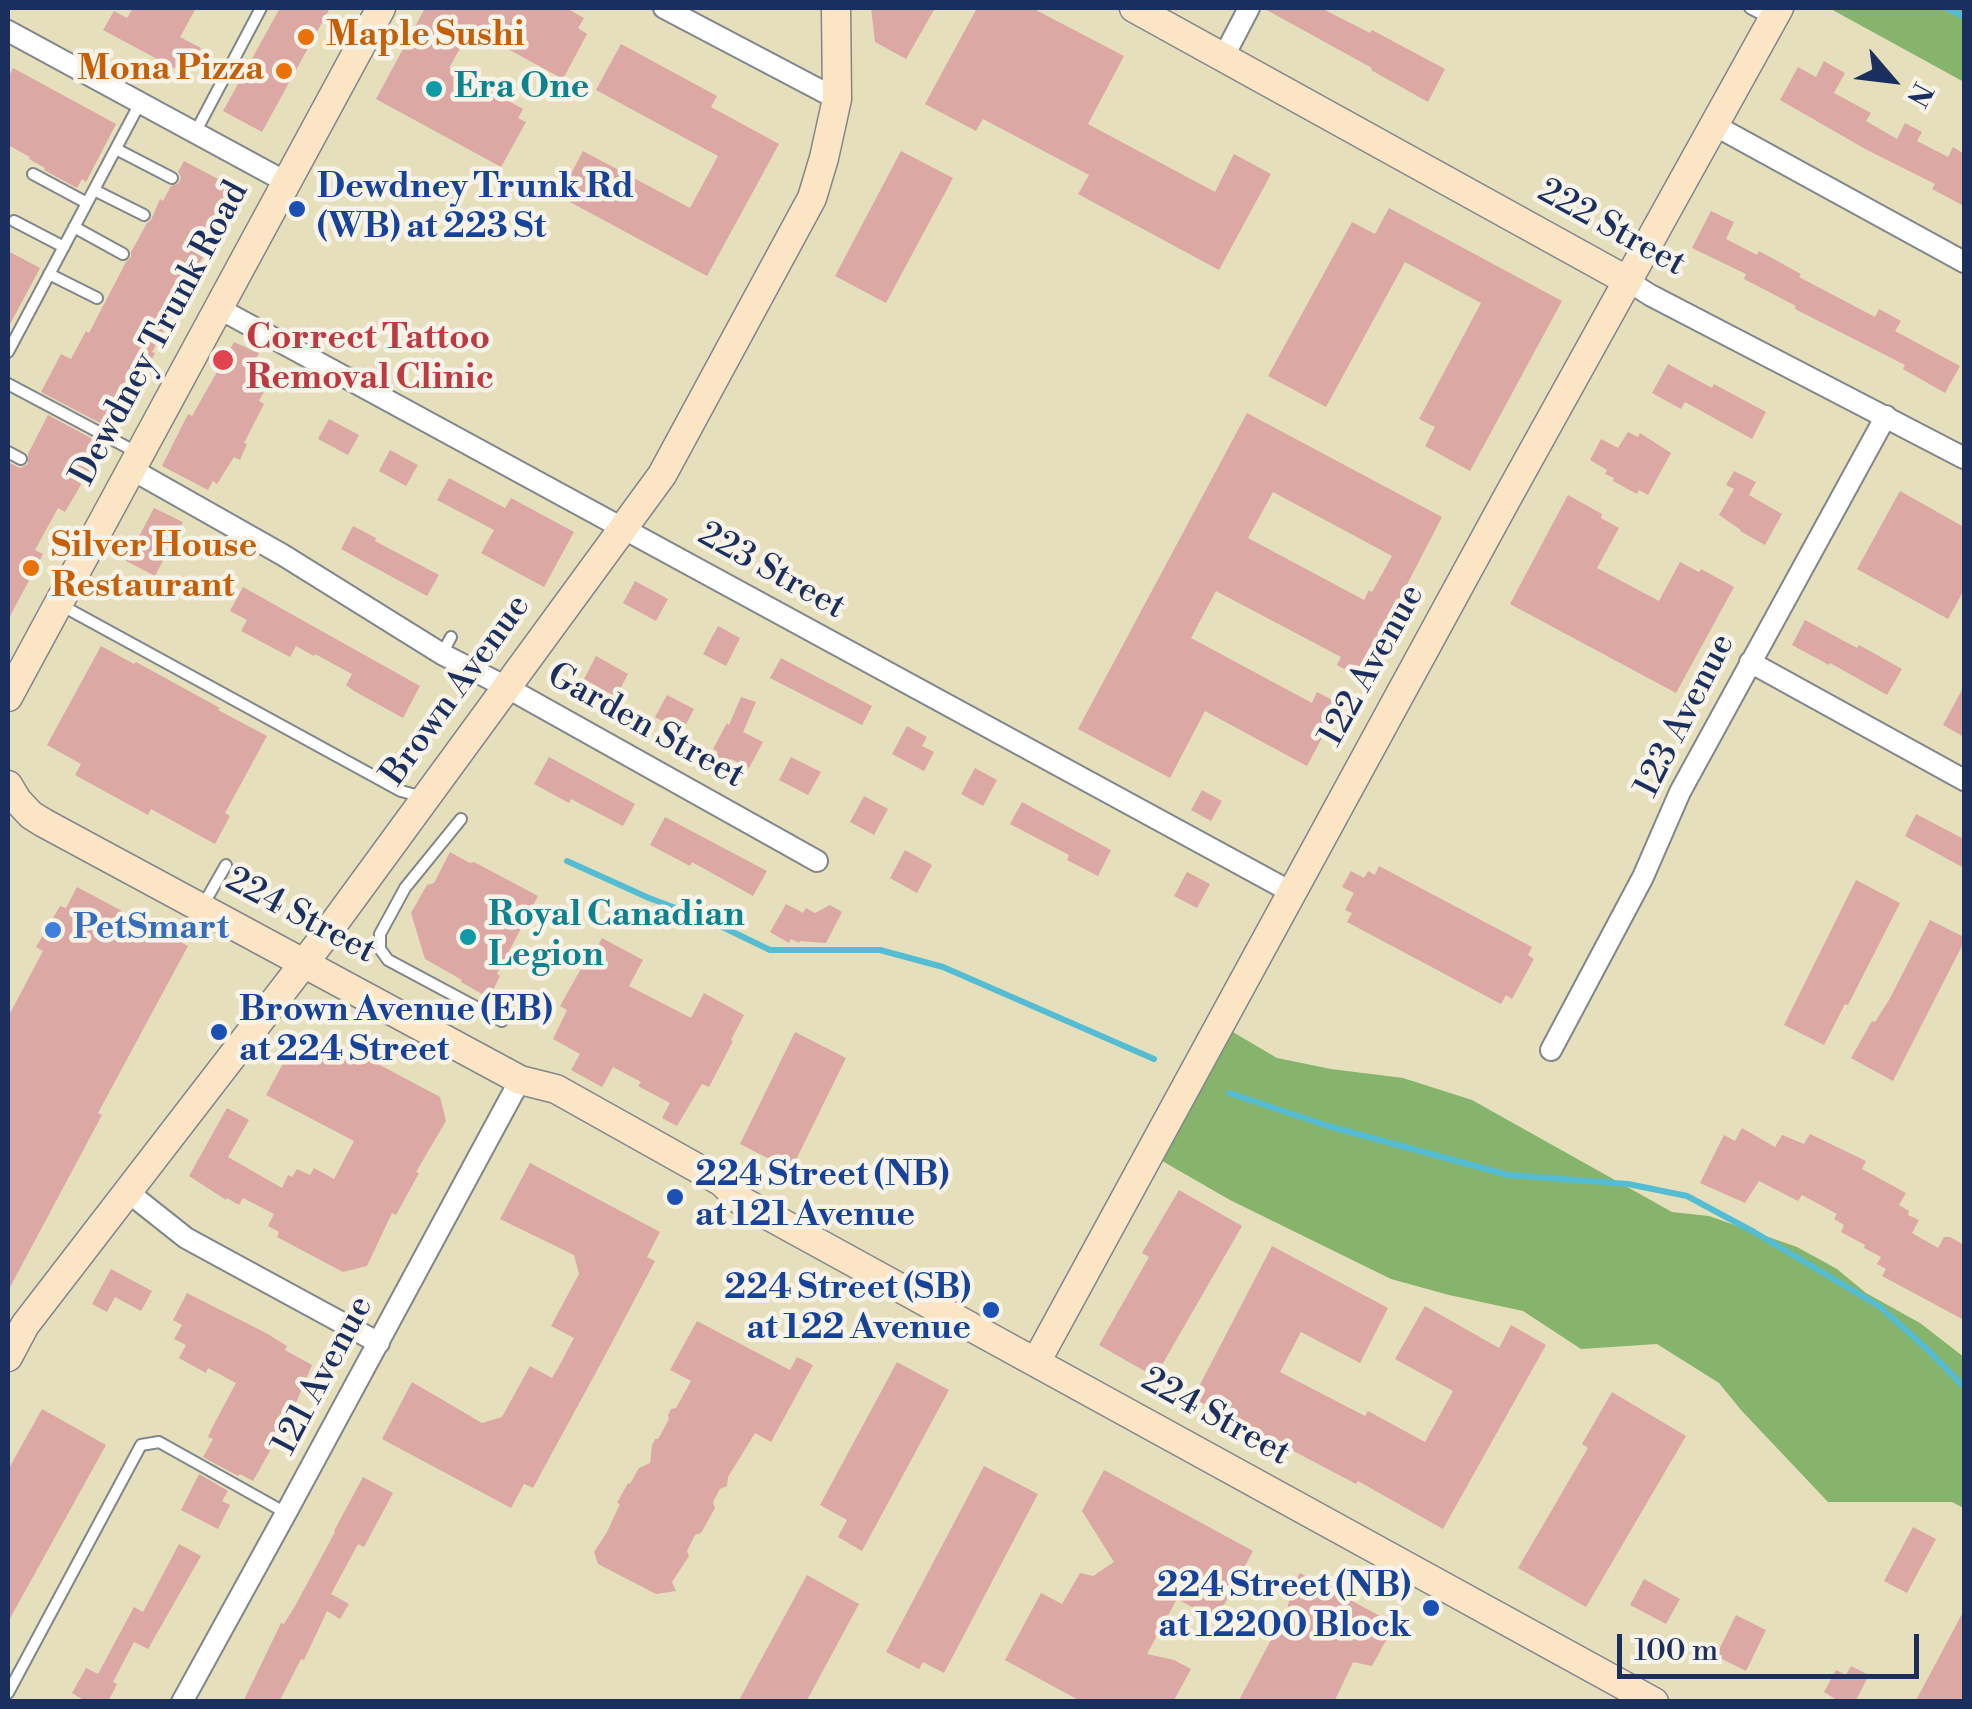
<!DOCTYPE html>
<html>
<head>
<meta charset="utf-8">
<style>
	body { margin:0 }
	#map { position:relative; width:1972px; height:1709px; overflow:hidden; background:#e6dfbb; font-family:"Libre Bodoni",serif }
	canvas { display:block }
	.frame { position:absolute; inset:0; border:10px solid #1b2f5e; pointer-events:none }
	.north { position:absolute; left:1842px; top:30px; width:100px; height:100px; -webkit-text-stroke:8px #f7f3e8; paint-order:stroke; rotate:118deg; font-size:28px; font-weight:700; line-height:40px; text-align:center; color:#1b2f5e }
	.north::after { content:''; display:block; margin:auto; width:35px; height:45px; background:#1b2f5e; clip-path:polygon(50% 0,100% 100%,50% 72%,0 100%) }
	.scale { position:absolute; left:1617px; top:1634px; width:302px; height:45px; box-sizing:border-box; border:5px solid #1b2f5e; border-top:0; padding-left:12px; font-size:30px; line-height:35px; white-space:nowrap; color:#1b2f5e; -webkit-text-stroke:8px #f7f3e8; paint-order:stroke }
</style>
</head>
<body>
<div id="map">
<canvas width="1972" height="1709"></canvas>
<div class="frame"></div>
<div class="north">N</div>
<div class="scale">100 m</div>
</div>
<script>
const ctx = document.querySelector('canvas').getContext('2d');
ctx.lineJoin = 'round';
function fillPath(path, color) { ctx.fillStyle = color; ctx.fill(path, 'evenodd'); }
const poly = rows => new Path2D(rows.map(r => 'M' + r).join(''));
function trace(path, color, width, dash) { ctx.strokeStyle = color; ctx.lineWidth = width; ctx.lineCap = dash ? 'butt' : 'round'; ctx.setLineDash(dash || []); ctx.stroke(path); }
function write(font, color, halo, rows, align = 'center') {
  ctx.font = font + ' "Libre Bodoni",serif'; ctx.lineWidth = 9; ctx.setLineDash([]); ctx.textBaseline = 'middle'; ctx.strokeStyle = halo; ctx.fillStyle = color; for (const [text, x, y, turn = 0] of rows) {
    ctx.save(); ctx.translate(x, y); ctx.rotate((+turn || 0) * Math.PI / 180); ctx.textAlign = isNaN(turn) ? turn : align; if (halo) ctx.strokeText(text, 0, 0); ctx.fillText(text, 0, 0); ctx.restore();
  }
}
fillPath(poly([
	[1829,8,1964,8,1964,82],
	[1221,1025,1277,1058,1331,1069,1403,1078,1472,1100,1672,1212,1709,1216,1797,1247,1837,1269,1866,1293,1920,1323,1964,1357,1964,1508,1952,1502,1828,1502,1741,1410,1719,1383,1657,1344,1581,1349,1523,1311,1449,1295,1391,1279,1230,1200,1150,1154]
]), '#86b46c');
trace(poly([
	[1947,8,1964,17],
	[567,861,649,898,710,921,770,950,880,950,943,967,1154,1059],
	[1229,1093,1328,1126,1508,1175,1628,1184,1687,1196,1754,1232,1879,1306,1927,1349,1964,1387]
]), '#55bdd3', 6);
fillPath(poly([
	[133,8,196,8,180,37,201,48,187,75,103,30,114,11,127,18],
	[280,8,330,8,262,132,223,111],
	[425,8,566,8,584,18,578,28,587,34,563,79,471,29,449,68,523,109,518,118,526,122,501,167,376,99],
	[871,8,935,8,906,59,875,42],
	[977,8,1032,8,1124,56,1088,124,1215,192,1234,154,1271,174,1219,270,1078,194,1089,175,983,119,976,131,925,104],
	[1263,8,1321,8,1370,33,1372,30,1445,69,1428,102,1371,70,1372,68],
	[621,44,717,96,711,107,779,144,707,276,559,196,583,151,690,208,718,156,596,90],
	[1824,61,1845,73,1834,93,1871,113,1866,121,1897,139,1905,123,1922,132,1917,141,1948,157,1953,147,1964,154,1964,206,1932,189,1935,184,1867,150,1780,100,1798,67,1816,77],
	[13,68,116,124,86,182,82,179,77,188,44,170,45,168,29,159,30,157,8,145,8,78],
	[901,151,953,178,886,303,835,276],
	[184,161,239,190,152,352,155,353,134,393,124,388,104,425,41,392,61,354,71,359,86,331,89,333,126,262,131,257,131,252,147,223,151,220,160,199,163,201,171,186,179,183,181,177,178,172],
	[1389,208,1562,301,1470,471,1425,446,1435,427,1419,419,1481,303,1405,262,1326,407,1268,376,1352,222,1375,234],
	[1711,211,1734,222,1726,239,1757,255,1759,251,1801,274,1799,277,1875,317,1879,309,1901,321,1895,331,1960,366,1945,393,1903,369,1905,365,1795,309,1796,306,1744,279,1746,274,1692,248],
	[8,251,40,268,8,328],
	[234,342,259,353,250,371,269,382,259,401,264,404,244,443,247,444,240,460,234,457,217,484,213,481,208,490,162,466,188,414,192,416],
	[1668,364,1712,388,1714,384,1766,412,1752,439,1685,402,1681,409,1652,393],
	[1247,413,1442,517,1359,677,1337,665,1341,657,1216,591,1191,638,1312,703,1317,692,1340,704,1307,766,1205,711,1170,778,1078,729],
	[1273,492,1392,556,1372,592,1369,590,1364,600,1248,538],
	[48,415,104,445,65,512,58,508,35,550,43,554,8,620,8,462,20,468,28,464,28,454],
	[329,419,359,435,348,455,318,439],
	[1628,432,1638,437,1640,433,1671,453,1648,495,1639,490,1637,494,1613,481,1614,478,1605,474,1607,470,1590,460,1601,439,1618,448],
	[390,450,418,465,406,486,379,471],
	[1734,471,1756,482,1749,495,1782,514,1765,545,1740,531,1741,530,1719,515,1734,489,1726,485],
	[449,478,505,508,511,498,574,532,544,587,481,553,494,530,437,500],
	[1900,491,1964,527,1964,590,1948,619,1857,569],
	[1568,495,1602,514,1601,518,1619,528,1597,568,1659,601,1680,562,1699,572,1701,569,1734,587,1676,693,1510,604],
	[154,508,183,522,155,576,126,561],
	[353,526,376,538,375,541,439,575,427,596,341,549],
	[635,581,668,599,656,621,623,603],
	[243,587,420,686,403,718,354,691,346,685,352,674,315,654,314,656,296,646,290,657,241,631,247,620,230,611],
	[1805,620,1857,648,1859,645,1902,669,1887,695,1830,663,1829,665,1792,645],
	[718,626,740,638,726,666,703,654],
	[101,646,134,664,136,662,220,708,218,710,267,736,225,813,230,816,215,844,151,809,148,815,75,775,81,764,47,745],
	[596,656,628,674,616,697,584,679],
	[781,658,872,706,862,725,770,678],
	[1964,686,1964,737,1943,725],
	[667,695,694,709,682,732,655,717],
	[741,697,756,702,743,732,763,742,749,768,731,759,728,767,714,761,718,752,713,749,727,723,729,725],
	[907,726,927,737,922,746,934,752,924,771,892,754],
	[549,757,635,804,623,826,571,799,569,803,534,784],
	[791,757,821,772,808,795,779,780],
	[975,768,997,780,983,806,961,794],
	[1202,790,1222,801,1211,821,1191,810],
	[864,796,888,809,874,835,850,822],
	[1022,802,1111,850,1098,876,1067,860,1069,855,1010,824],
	[1916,814,1964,839,1964,868,1905,836],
	[665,817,767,871,753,896,692,862,690,866,650,845],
	[905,850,932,865,917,893,890,878],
	[450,852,470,863,474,862,538,896,497,974,500,976,489,998,461,982,462,980,425,959,411,913,427,885,434,883],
	[1379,866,1532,947,1528,955,1534,959,1512,999,1506,995,1501,1004,1347,922,1352,913,1345,910,1354,893,1342,887,1351,871,1364,878,1368,871,1375,875],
	[1187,872,1210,884,1197,908,1174,896],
	[1856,880,1900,903,1848,1005,1845,1004,1824,1045,1784,1025],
	[77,887,188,946,98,1113,102,1115,8,1291,8,1017,43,951,36,947,60,906,66,908],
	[786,904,803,913,806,908,815,913,830,905,842,912,826,943,800,941,799,943,791,939,789,943,770,932],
	[1930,920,1964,937,1964,942,1893,1081,1851,1058,1872,1021,1875,1022,1889,1000],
	[602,938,643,960,629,986,691,1018,704,993,744,1015,731,1040,733,1041,709,1087,702,1084,677,1126,662,1118,670,1103,638,1086,641,1082,613,1067,602,1087,571,1070,580,1054,553,1039,567,1010,560,1006,586,960,590,961],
	[795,1032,846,1058,791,1170,740,1144],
	[306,1036,333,1050,335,1046,346,1052,348,1048,440,1097,446,1121,416,1172,419,1173,396,1215,392,1213,367,1266,343,1272,277,1237,279,1232,268,1226,274,1214,243,1198,239,1205,227,1198,226,1200,189,1176,227,1108,249,1120,228,1157,282,1188,288,1175,292,1177,297,1169,310,1175,314,1168,334,1179,354,1141,266,1095,287,1056,292,1058,293,1056,295,1057],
	[1742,1128,1775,1147,1782,1135,1804,1144,1810,1134,1866,1161,1862,1169,1906,1193,1899,1205,1909,1211,1908,1215,1919,1220,1912,1233,1938,1248,1944,1237,1950,1237,1964,1245,1964,1320,1882,1276,1886,1269,1877,1264,1881,1257,1864,1248,1865,1245,1841,1232,1844,1225,1834,1219,1837,1214,1802,1195,1798,1201,1759,1181,1745,1203,1700,1183,1724,1135,1735,1141],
	[530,1163,660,1232,647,1257,655,1261,600,1365,533,1488,524,1484,511,1508,382,1439,412,1382,482,1423,502,1417,530,1366,552,1378,558,1368,574,1338,551,1326,579,1274,574,1255,500,1219],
	[1179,1190,1242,1226,1155,1377,1099,1345,1149,1257,1142,1253],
	[1272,1246,1388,1308,1360,1363,1301,1332,1280,1372,1365,1416,1368,1411,1425,1442,1453,1391,1395,1359,1425,1306,1499,1348,1511,1325,1546,1345,1443,1529,1358,1481,1356,1484,1193,1398],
	[111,1269,152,1291,141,1311,115,1297,107,1312,92,1304],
	[187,1293,266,1333,287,1346,285,1350,312,1365,292,1412,253,1481,240,1474,238,1476,203,1457,213,1439,208,1437,212,1428,236,1383,208,1368,206,1373,179,1358,186,1345,174,1339,182,1325,173,1320],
	[697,1321,790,1370,797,1357,813,1365,771,1442,755,1433,728,1477,727,1486,720,1489,713,1502,715,1508,701,1533,695,1535,687,1551,689,1556,672,1582,676,1591,656,1594,598,1564,594,1552,607,1532,620,1504,617,1503,628,1483,630,1484,639,1468,650,1463,652,1445,655,1439,658,1439,669,1419,668,1415,671,1409,676,1408,691,1381,670,1370],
	[897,1362,949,1390,862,1551,838,1537,847,1520,820,1505],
	[1612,1392,1686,1436,1586,1607,1518,1568,1588,1448,1582,1444],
	[42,1409,106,1445,8,1622,8,1470],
	[984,1466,1038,1494,944,1673,923,1662,919,1669,886,1652],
	[1104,1470,1253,1551,1216,1620,1177,1599,1147,1654,1174,1660,1191,1669,1173,1702,1082,1702,1005,1660,1041,1593,1062,1604,1080,1573,1093,1576,1114,1562,1082,1511],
	[199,1474,228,1491,222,1501,230,1505,218,1529,181,1510],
	[363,1477,393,1493,364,1547,358,1544,331,1594,349,1604,340,1619,327,1611,304,1660,301,1659,279,1702,243,1702,281,1623,284,1624,295,1606,335,1532,334,1531],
	[1913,1527,1936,1539,1907,1593,1884,1581],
	[179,1544,201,1556,148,1649,134,1642,113,1682,117,1684,108,1702,87,1702,72,1693,86,1668,98,1674,134,1607,143,1612],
	[1300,1573,1395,1624,1372,1666,1353,1662,1334,1702,1238,1702,1287,1610,1292,1587],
	[807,1575,859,1604,806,1702,738,1702],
	[1644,1579,1680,1599,1666,1624,1630,1605],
	[1964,1610,1964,1702,1915,1702,1944,1648],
	[1736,1615,1766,1630,1746,1671,1716,1656],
	[1851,1666,1869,1675,1855,1702,1840,1702,1824,1692,1836,1670,1846,1675]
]), '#dba8a4');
const lane = poly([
	[1750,8,1771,19],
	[195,133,261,8],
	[116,149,172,178],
	[33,174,87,203],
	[94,190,144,215],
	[14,221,64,247],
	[74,227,123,254],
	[49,274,97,298],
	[8,352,140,103],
	[8,384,138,453],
	[8,452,21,459],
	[59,604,401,791,423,797],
	[442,654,451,637],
	[461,819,405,888,380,934,380,949,388,960,502,1021],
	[202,907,226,865],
	[8,1693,141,1445,159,1442,286,1513]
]);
const street = poly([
	[664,8,837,99],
	[8,31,286,182],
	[1224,56,1249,8],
	[1714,125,1964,262],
	[1628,281,1650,295,1964,458],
	[218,308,1293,893],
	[131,469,283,555,442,654,506,687,817,861],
	[1750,662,1964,780],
	[1551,1050,1643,877,1680,792,1886,416],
	[128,1192,186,1238,379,1343],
	[182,1702,286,1513,520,1080]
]);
const secondary = poly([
	[1134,8,1628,281],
	[8,697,381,8],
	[8,785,17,800,31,815,44,823,520,1080,556,1089,722,1182,740,1200,1654,1702],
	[8,1357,25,1325,321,941,662,475,812,198,824,158,837,99,836,8],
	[1036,1362,1506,500,1779,8]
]);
trace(lane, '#80878c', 14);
trace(street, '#80878c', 24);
trace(secondary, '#80878c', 31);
trace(lane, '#fff', 10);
trace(street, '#fff', 20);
trace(secondary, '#fce5c4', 28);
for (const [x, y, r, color] of [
	[306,37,10,"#e8710a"],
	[284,71,10,"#e8710a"],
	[434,89,10,"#0f9aa8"],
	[297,209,10,"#1a4fb4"],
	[223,360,12,"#e0444e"],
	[31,568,10,"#e8710a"],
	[53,930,10,"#3f7fe0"],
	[468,937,10,"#0f9aa8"],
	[219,1032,10,"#1a4fb4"],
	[675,1197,10,"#1a4fb4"],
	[991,1310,10,"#1a4fb4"],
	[1431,1608,10,"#1a4fb4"]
]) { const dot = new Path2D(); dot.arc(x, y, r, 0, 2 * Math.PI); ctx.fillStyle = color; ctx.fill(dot); trace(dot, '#f7f3e8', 4); }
write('bold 35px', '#c56008', '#f7f3e8', [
	["Maple Sushi",326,37],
	["Mona Pizza",264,71,"right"],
	["Silver House",51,548],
	["Restaurant",51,588]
], 'left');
write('bold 35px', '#0d838f', '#f7f3e8', [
	["Era One",454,89],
	["Royal Canadian",488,917],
	["Legion",488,957]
], 'left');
write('bold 35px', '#164399', '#f7f3e8', [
	["Dewdney Trunk Rd",317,189],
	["(WB) at 223 St",317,229],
	["Brown Avenue (EB)",239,1012],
	["at 224 Street",239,1052],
	["224 Street (NB)",695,1177],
	["at 121 Avenue",695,1217],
	["224 Street (SB)",971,1290,"right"],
	["at 122 Avenue",971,1330,"right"],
	["224 Street (NB)",1411,1588,"right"],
	["at 12200 Block",1411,1628,"right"]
], 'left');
write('35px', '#1b2f5e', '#f7f3e8', [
	["222 Street",1611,229,29],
	["Dewdney Trunk Road",161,334,-62],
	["223 Street",771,572,29],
	["122 Avenue",1373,666,-61],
	["Brown Avenue",457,691,-54],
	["123 Avenue",1686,716,-63],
	["Garden Street",645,727,29],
	["224 Street",300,917,28],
	["121 Avenue",324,1376,-62],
	["224 Street",1215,1418,29]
]);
write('bold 35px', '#be3a42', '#f7f3e8', [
	["Correct Tattoo",246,340],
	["Removal Clinic",246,380]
], 'left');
write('bold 35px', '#366cbe', '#f7f3e8', [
	["PetSmart",73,930]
], 'left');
</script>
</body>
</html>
